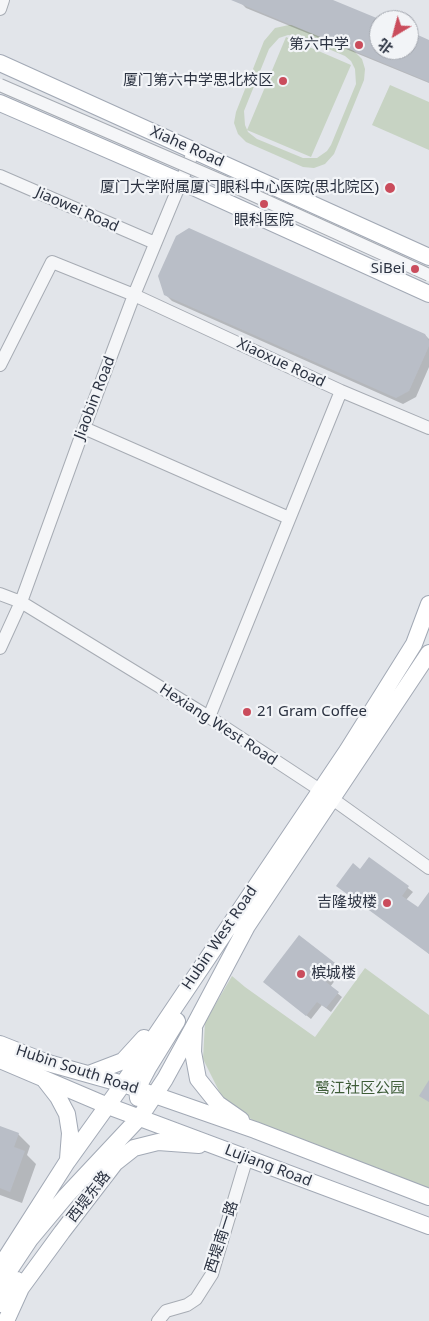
<!DOCTYPE html>
<html>
<head>
<meta charset="utf-8">
<style>
	body { margin:0 }
	#map { position:relative; width:429px; height:1321px; overflow:hidden; background:#e2e5ea; font-family:"Noto Sans","Noto Sans SC",sans-serif }
	canvas { display:block }
	.north { position:absolute; left:369px; top:10px; width:50px; height:50px; box-sizing:border-box; background:#f2f4f7; border:1px solid #a2a6ae; border-radius:50%; rotate:217deg; font-size:14px; font-weight:700; line-height:20px; text-align:center; color:#2b3241 }
	.north::after { content:''; display:block; margin:auto; width:18px; height:22px; background:#ca4c5c; clip-path:polygon(50% 0,100% 100%,50% 72%,0 100%) }
</style>
</head>
<body>
<div id="map">
<canvas width="429" height="1321"></canvas>
<div class="north">北</div>
</div>
<script>
const ctx = document.querySelector('canvas').getContext('2d');
ctx.lineJoin = 'round';
function fillPath(path, color) { ctx.fillStyle = color; ctx.fill(path, 'evenodd'); }
const poly = rows => new Path2D(rows.map(r => 'M' + r).join(''));
function trace(path, color, width, dash) { ctx.strokeStyle = color; ctx.lineWidth = width; ctx.lineCap = dash ? 'butt' : 'round'; ctx.setLineDash(dash || []); ctx.stroke(path); }
function write(font, color, halo, rows, align = 'center') {
  ctx.font = font + ' "Noto Sans","Noto Sans SC",sans-serif'; ctx.lineWidth = 4.5; ctx.setLineDash([]); ctx.textBaseline = 'middle'; ctx.strokeStyle = halo; ctx.fillStyle = color; for (const [text, x, y, turn = 0] of rows) {
    ctx.save(); ctx.translate(x, y); ctx.rotate((+turn || 0) * Math.PI / 180); ctx.textAlign = isNaN(turn) ? turn : align; if (halo) ctx.strokeText(text, 0, 0); ctx.fillText(text, 0, 0); ctx.restore();
  }
}
fillPath(poly([
	[289,25,294,25,352,49,362,59,365,69,364,80,334,154,325,164,314,168,303,167,246,142,238,134,234,123,236,112,264,41,275,28],
	[288,35,298,36,345,56,351,61,355,69,356,84,331,145,327,151,317,158,303,158,257,139,248,132,245,125,244,111,269,49,279,38],
	[286,37,351,65,311,157,247,130],
	[390,85,429,102,429,150,372,125],
	[365,968,429,1015,429,1189,255,1122,222,1097,203,1059,205,1022,232,976,245,987,315,1037]
]), '#c7d3c3');
fillPath(poly([
	[243,0,330,0,379,20,379,50,409,50,409,33,429,41,429,83,246,8,242,4],
	[165,294,425,335,429,339,429,367,416,397,403,404,172,301],
	[369,858,413,892,406,900,418,909,429,901,429,954,360,871],
	[338,967,342,971,330,987,342,997,331,1012,322,1005,311,1019,269,986],
	[0,1127,18,1134,30,1146,27,1155,36,1164,22,1203,0,1195]
]), '#0003');
fillPath(poly([
	[231,0,333,0,379,19,379,50,409,50,409,31,429,40,429,82],
	[189,228,425,334,429,341,429,346,409,391,396,398,164,295,158,276,176,236],
	[369,857,409,886,402,896,418,907,429,892,429,954,336,886,353,863,360,869],
	[299,935,339,966,326,982,339,992,326,1008,317,1002,306,1016,263,982],
	[429,1080,429,1102,419,1096],
	[0,1126,19,1133,14,1147,25,1151,10,1192,0,1188]
]), '#b9bec7');
const minor = poly([
	[0,9,3,0],
	[0,176,155,243],
	[0,365,52,262,134,295,341,391,429,428],
	[84,428,289,518],
	[0,594,21,602,209,717,320,790,429,868],
	[0,648,21,602,84,428,134,295,194,150],
	[209,717,341,391],
	[158,1321,166,1311,187,1305,196,1299,212,1274,247,1157]
]);
const major = poly([
	[0,63,429,257],
	[0,103,182,182,429,294],
	[194,1029,193,1052,198,1079,218,1104,241,1120],
	[0,1044,48,1063,123,1084,255,1130,429,1197],
	[0,1060,108,1106,429,1226],
	[89,1074,123,1061,144,1038],
	[44,1079,58,1097,67,1114,70,1133,68,1159],
	[138,1098,137,1089,148,1068,177,1021],
	[0,1267,67,1162,123,1084,347,751,414,644,429,604],
	[0,1284,30,1239,66,1196,140,1117,165,1079,194,1026,247,926,429,653],
	[0,1304,17,1280],
	[6,1321,21,1288,62,1232,115,1163,134,1148,158,1142,199,1145]
]);
trace(minor, '#a7acb4', 14);
trace(major, '#a2a9b5', 18);
trace(minor, '#f5f6f8', 12);
trace(major, '#fff', 16);
const minorBridge = poly([
	[0,85,240,189,429,275]
]);
trace(minorBridge, '#a7acb4', 14, []);
trace(minorBridge, '#f5f6f8', 12);
for (const [x, y, r, color] of [
	[359,45,5,"#ca4c5c"],
	[283,81,5,"#ca4c5c"],
	[390,188,6,"#ca4c5c"],
	[264,204,5,"#ca4c5c"],
	[415,269,5,"#ca4c5c"],
	[247,712,5,"#ca4c5c"],
	[387,903,5,"#ca4c5c"],
	[301,974,5,"#ca4c5c"]
]) { const dot = new Path2D(); dot.arc(x, y, r, 0, 2 * Math.PI); ctx.fillStyle = color; ctx.fill(dot); trace(dot, '#f2f4f7', 2); }
write('15px', '#2b3241', '#f2f4f7', [
	["第六中学",349,45],
	["厦门第六中学思北校区",273,81],
	["厦门大学附属厦门眼科中心医院(思北院区)",379,188],
	["眼科医院",264,221,"center"],
	["SiBei",405,269],
	["21 Gram Coffee",257,712,"left"],
	["吉隆坡楼",377,903],
	["槟城楼",311,974,"left"]
], 'right');
write('15px', '#2b3241', '#f2f4f7', [
	["Xiahe Road",187,147,24],
	["Jiaowei Road",77,210,24],
	["Xiaoxue Road",281,363,25],
	["Jiaobin Road",95,398,-69],
	["Hexiang West Road",218,725,33],
	["Hubin West Road",220,938,-56],
	["Hubin South Road",77,1070,18],
	["Lujiang Road",268,1166,21],
	["西堤东路",89,1197,-52],
	["西堤南一路",222,1237,-72]
]);
write('15px', '#3e5c38', '#f2f4f7', [
	["鹭江社区公园",360,1089]
]);
</script>
</body>
</html>
